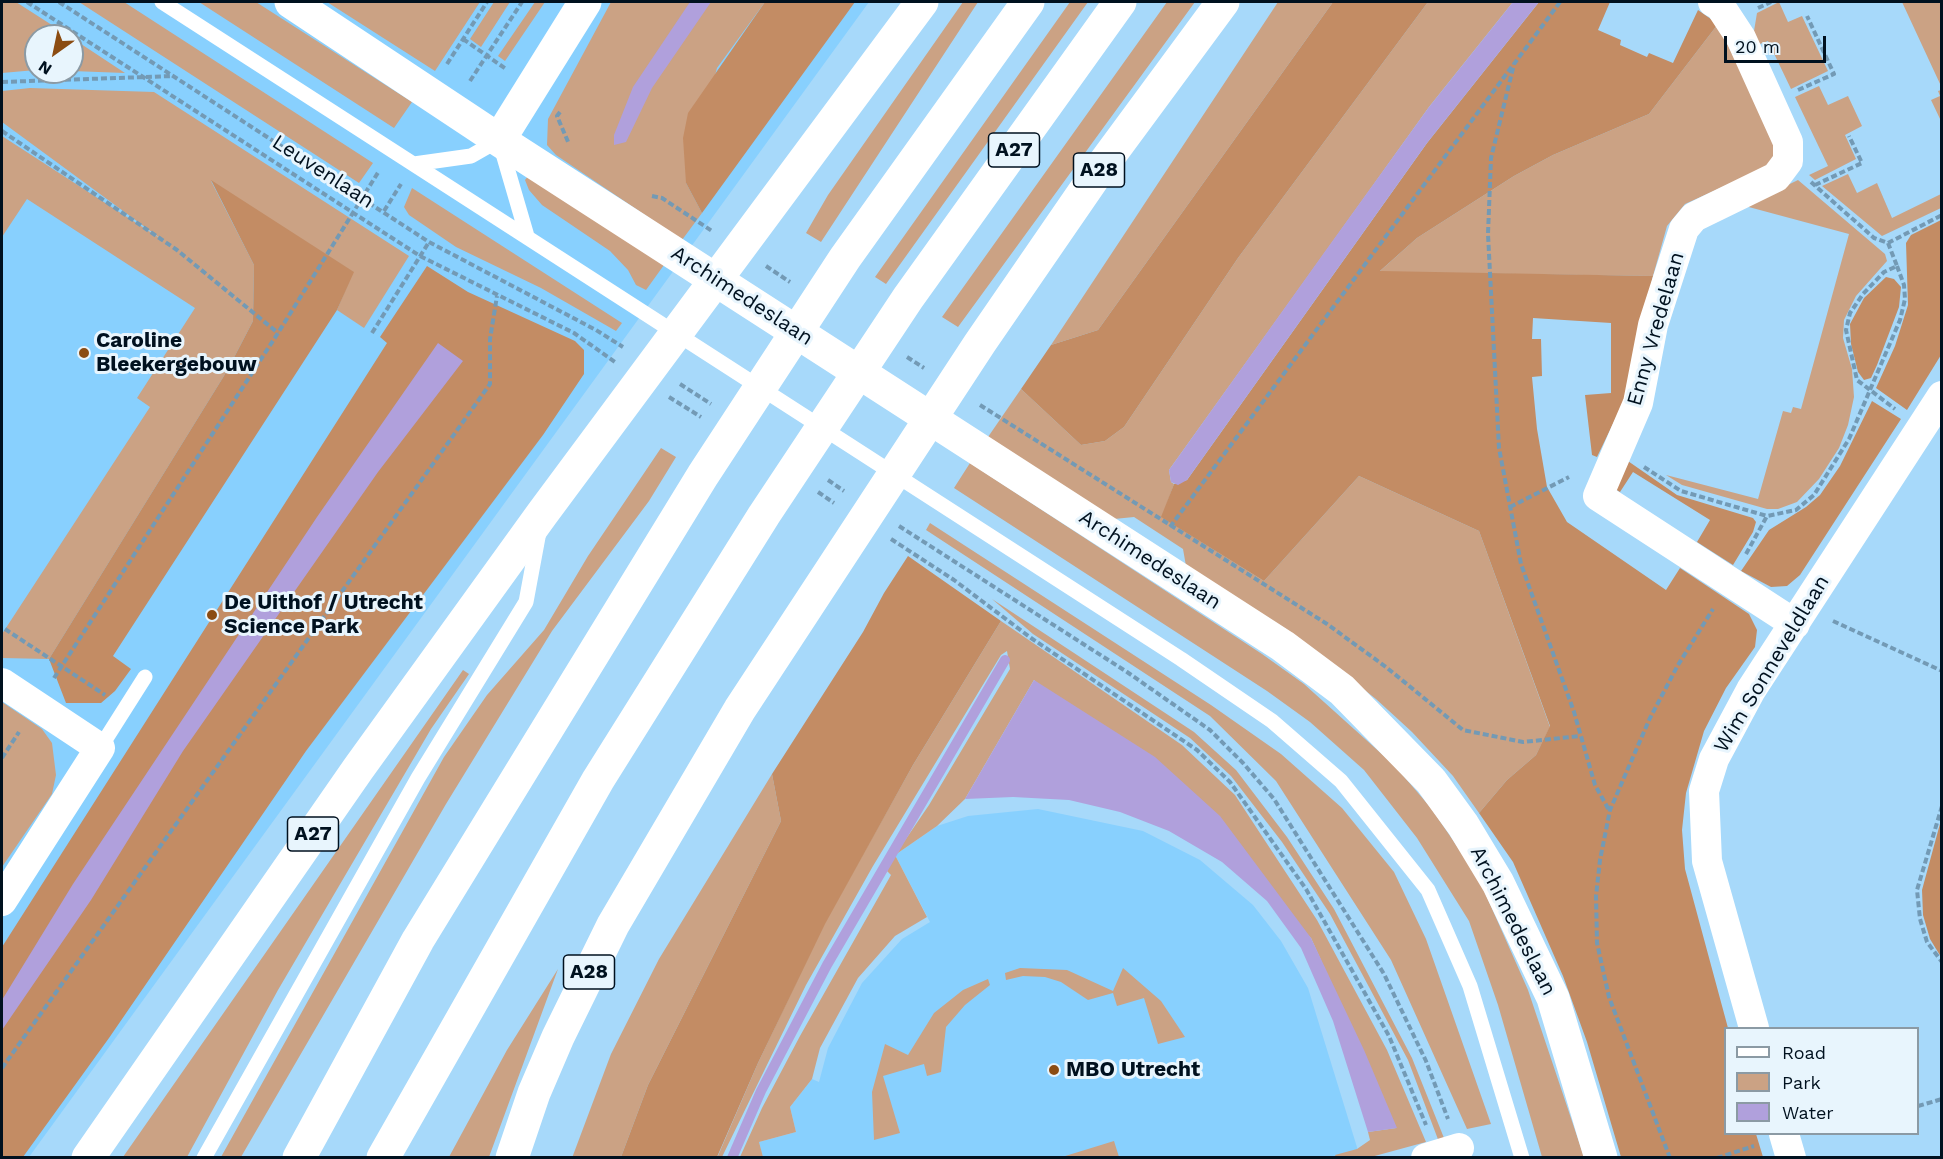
<!DOCTYPE html>
<html>
<head>
<meta charset="utf-8">
<style>
	body { margin:0 }
	#map { position:relative; width:1943px; height:1159px; overflow:hidden; background:#a7d9fa; font-family:"Work Sans",sans-serif }
	canvas { display:block }
	.frame { position:absolute; inset:0; border:3px solid #00111f; pointer-events:none }
	.legend { position:absolute; left:1724px; top:1027px; width:195px; height:108px; box-sizing:border-box; background:#e8f5fd; border:2px solid #8b9aa4; margin:0; padding:8px 10px; list-style:none; font-size:18px; color:#00111f }
	.legend li { display:flex; align-items:center; gap:12px; height:30px }
	.legend b { width:30px; border:2px solid #8b9aa4 }
	.north { position:absolute; left:24px; top:24px; width:60px; height:60px; box-sizing:border-box; background:#e8f5fd; border:2px solid #8b9aa4; border-radius:50%; rotate:213deg; font-size:16px; font-weight:700; line-height:24px; text-align:center; color:#00111f }
	.north::after { content:''; display:block; margin:auto; width:21px; height:27px; background:#8b4c12; clip-path:polygon(50% 0,100% 100%,50% 72%,0 100%) }
	.scale { position:absolute; left:1724px; top:36px; width:102px; height:27px; box-sizing:border-box; border:3px solid #00111f; border-top:0; padding-left:8px; font-size:18px; line-height:21px; white-space:nowrap; color:#00111f; -webkit-text-stroke:4px #e8f5fd; paint-order:stroke }
</style>
</head>
<body>
<div id="map">
<canvas width="1943" height="1159"></canvas>
<div class="frame"></div>
<ul class="legend">
<li><b style="height:8px;background:#fff"></b>Road</li>
<li><b style="height:16px;background:#cba284"></b>Park</li>
<li><b style="height:16px;background:#b0a0dc"></b>Water</li>
</ul>
<div class="north">N</div>
<div class="scale">20 m</div>
</div>
<script>
const ctx = document.querySelector('canvas').getContext('2d');
ctx.lineJoin = 'round';
function fillPath(path, color) { ctx.fillStyle = color; ctx.fill(path, 'evenodd'); }
const poly = rows => new Path2D(rows.map(r => 'M' + r).join(''));
function trace(path, color, width, dash) { ctx.strokeStyle = color; ctx.lineWidth = width; ctx.lineCap = dash ? 'butt' : 'round'; ctx.setLineDash(dash || []); ctx.stroke(path); }
function write(font, color, halo, rows, align = 'center') {
  ctx.font = font + ' "Work Sans",sans-serif'; ctx.lineWidth = 6; ctx.setLineDash([]); ctx.textBaseline = 'middle'; ctx.strokeStyle = halo; ctx.fillStyle = color; for (const [text, x, y, turn = 0] of rows) {
    ctx.save(); ctx.translate(x, y); ctx.rotate((+turn || 0) * Math.PI / 180); ctx.textAlign = isNaN(turn) ? turn : align; if (halo) ctx.strokeText(text, 0, 0); ctx.fillText(text, 0, 0); ctx.restore();
  }
}
fillPath(poly([
	[2,2,869,2,29,1157,2,1158],
	[36,36,72,36,72,72,36,72],
	[1038,809,1143,831,1200,860,1253,905,1281,941,1308,988,1360,1157,763,1158,759,1142,796,1132,790,1107,812,1079,819,1082,828,1048,862,983,902,939,930,922,895,855,937,826,968,816]
]), '#88d0fe');
fillPath(poly([
	[2,2,16,2,69,36,36,36,36,70,2,73],
	[79,2,124,2,373,163,359,183],
	[199,2,256,2,412,102,394,128],
	[327,2,480,2,435,71],
	[494,2,510,2,481,47,470,39],
	[535,2,545,2,505,61,498,56],
	[611,2,765,2,717,68,686,183,702,213,682,240,556,155,547,145,548,119],
	[963,2,978,2,821,242,806,233,828,195],
	[1070,2,1088,2,886,284,875,277],
	[1167,2,1195,2,958,327,942,317],
	[1278,2,1333,2,1098,330,1051,345],
	[1428,2,1513,2,1429,107,1169,470,1171,482,1174,484,1162,517,1264,581,1359,476,1479,531,1550,727,1536,755,1507,780,1479,813,1453,776,1412,732,1376,699,1286,629,1186,566,1183,549,1134,517,1114,519,988,437,1021,389,1081,445,1105,441,1124,427,1238,258],
	[1779,2,1788,22,1802,16,1828,71,1791,89,1768,41,1757,45,1753,37,1757,13],
	[1902,2,1941,2,1941,86],
	[1718,24,1774,142,1774,153,1771,163,1760,170,1685,204,1667,226,1653,276,1379,272,1417,238,1514,176,1553,155,1649,114],
	[72,38,125,73,72,71],
	[1819,86,1828,105,1848,96,1862,126,1845,135,1856,159,1815,180,1809,175,1828,166,1795,97],
	[30,88,154,92,409,256,364,328,337,310,353,272,211,181,254,265,253,321,227,371,49,659,2,658,2,634,150,407,137,398,195,308,27,199,2,237,2,136,164,241,2,122,2,91],
	[1941,90,1941,121,1931,100,1940,96,1938,91],
	[1848,174,1857,193,1877,183,1892,218,1941,194,1941,208,1882,236,1822,186],
	[528,176,664,265,646,290,636,285,628,270,610,251,542,205,529,190,525,180],
	[1798,180,1885,254,1887,261,1856,296,1844,320,1843,338,1852,369,1854,397,1848,425,1839,448,1819,479,1797,502,1778,509,1767,509,1682,485,1666,475,1758,499,1783,411,1791,413,1793,407,1801,409,1849,234,1745,206],
	[412,188,622,323,616,331,541,288,456,247,409,215,404,207],
	[661,448,676,457,649,501,552,631,446,804,241,1157,221,1157,444,757,487,695,544,630,588,556],
	[970,463,1262,654,1304,684,1394,765,1431,808,1478,877,1528,990,1584,1157,1542,1157,1498,1005,1469,921,1417,838,1364,770,1310,722,1267,691,954,488],
	[930,523,1211,705,1281,754,1342,808,1394,872,1426,939,1491,1124,1467,1129,1391,960,1276,781,1210,716,926,530],
	[992,599,1194,732,1236,770,1287,837,1334,909,1412,1058,1444,1138,1439,1142,1408,1060,1330,914,1282,842,1231,776,1190,738,1033,634],
	[1001,621,1182,745,1235,795,1317,920,1387,1050,1426,1142,1371,1157,1336,1157,1335,1155,1357,1149,1370,1140,1368,1132,1396,1128,1311,938,1034,680,965,799,937,826,895,855,927,917,895,936,858,978,820,1048,812,1079,790,1107,796,1132,759,1142,763,1157,740,1157,762,1108,800,1036,891,875,887,871,895,855,929,805,1010,669,1007,651,1001,655,873,866,806,985,722,1157,717,1158,758,1063,824,924,913,765],
	[463,670,469,674,431,729,278,990,187,1157,123,1157],
	[2,702,42,729,52,743,56,775,52,794,2,867],
	[772,774,781,821,648,1085,621,1157,572,1158,611,1054,659,959],
	[1020,968,1067,970,1113,991,1123,968,1161,1001,1185,1037,1158,1044,1144,998,1117,1006,1113,993,1088,1000,1061,982,1045,977,1023,976,1006,980,1005,973],
	[558,969,489,1157,449,1157,507,1050],
	[988,979,990,985,965,1005,946,1027,941,1072,927,1076,924,1064,883,1076,900,1133,874,1140,872,1092,885,1044,908,1055,934,1013,963,990],
	[1114,1141,1119,1157,1062,1157]
]), '#cba284');
fillPath(poly([
	[765,2,855,2,702,213,686,183,683,138,688,113],
	[1333,2,1428,2,1238,258,1124,427,1105,441,1081,445,1021,389,1051,345,1098,330],
	[1539,2,1610,2,1598,30,1621,40,1620,45,1647,57,1649,53,1673,63,1698,10,1718,24,1649,114,1553,155,1514,176,1417,238,1380,271,1653,276,1623,403,1597,457,1592,455,1585,395,1611,393,1611,323,1533,318,1532,339,1541,339,1542,376,1532,377,1537,429,1547,487,1567,522,1666,590,1680,568,1749,614,1757,630,1755,647,1726,688,1704,731,1686,793,1682,830,1685,869,1728,1028,1726,1028,1726,1134,1756,1134,1763,1157,1621,1157,1587,1042,1563,976,1513,862,1479,813,1507,780,1536,755,1550,726,1479,531,1359,476,1264,581,1161,517,1174,484,1187,480,1427,143],
	[211,180,354,272,337,310,113,656,131,669,115,691,101,703,66,703,49,659,227,371,253,321,254,265],
	[1941,220,1941,355,1907,410,1876,388,1895,346,1908,305,1906,243,1911,235],
	[427,266,468,292,575,341,584,350,584,374,543,435,306,751,109,1038,23,1157,2,1157,2,947,387,343,380,337],
	[1886,277,1894,279,1901,287,1899,307,1877,365,1871,378,1864,380,1858,372,1851,344,1850,324,1864,298],
	[1872,401,1901,419,1800,575,1787,586,1771,587,1741,571,1769,530,1806,507,1820,495,1840,466],
	[1625,459,1677,495,1753,518,1756,522,1753,532,1733,565,1697,542,1710,520,1633,472,1620,492,1618,491,1616,489],
	[908,556,1001,621,913,765,825,924,758,1063,717,1157,621,1157,648,1085,781,821,772,774,863,632,884,593],
	[1941,820,1941,957,1930,939,1923,915,1922,890]
]), '#c38c64');
fillPath(poly([
	[690,2,711,2,652,88,626,142,614,145,614,135,633,87],
	[1513,2,1539,2,1427,143,1187,480,1178,485,1171,482,1169,470,1326,250,1429,107],
	[438,343,463,361,378,472,183,751,91,900,2,1030,2,1000,73,884,317,517],
	[1034,680,1155,757,1220,816,1311,938,1364,1050,1397,1128,1368,1132,1333,1021,1301,948,1267,901,1222,862,1169,831,1120,812,1069,800,1013,797,965,799]
]), '#b0a0dc');
trace(poly([
	[732,1158,761,1091,827,965,1005,660]
]), '#b0a0dc', 10);
trace(poly([
	[27,2,420,256,574,333,615,362],
	[59,2,429,242,596,330,623,347],
	[1560,2,1514,64,1491,158,1488,234,1499,448,1521,564,1574,712,1595,785,1609,810],
	[1758,8,1771,2],
	[463,39,506,69],
	[447,64,487,2],
	[470,81,522,2],
	[2,82,174,76],
	[1798,90,1834,74,1807,16],
	[560,112,557,116,569,144],
	[2,131,177,250,278,333],
	[1811,182,1874,238,1888,243,1942,215],
	[1815,185,1862,163,1849,136],
	[652,196,662,198,712,231],
	[384,211,401,184],
	[1888,243,1897,266,1884,272,1863,294,1850,313,1846,330,1857,380,1895,409],
	[766,266,790,282],
	[372,333,429,242],
	[907,357,924,368],
	[680,384,711,404],
	[669,397,701,417],
	[980,405,1327,624,1386,667,1463,730,1523,742,1580,736],
	[1644,467,1681,491,1767,516],
	[828,480,844,491],
	[818,492,834,503],
	[1510,507,1569,477],
	[899,526,1127,672,1210,730,1243,763,1274,799,1384,974,1426,1061,1448,1119],
	[1170,527,1513,65],
	[891,539,954,580,1031,638,1197,750,1230,782,1306,889,1389,1036,1426,1125],
	[1746,554,1767,516,1796,510,1814,495,1849,439,1900,320,1905,299,1904,285,1897,266],
	[1833,621,1942,671],
	[5,629,105,695],
	[54,678,278,333,379,171],
	[2,758,19,732],
	[1942,806,1917,890,1920,919,1927,942,1942,962],
	[2,1068,490,384,490,339,497,296],
	[1918,1106,1942,1099],
	[1670,1158,1609,997,1597,943,1596,896,1600,860,1610,810,1650,718,1678,665,1713,609],
	[1717,1158,1754,1146]
]), '#739ab5', 4, [6, 3]);
trace(poly([
	[162,2,1181,659,1272,721,1341,781,1428,890,1470,986,1522,1158],
	[414,164,471,156,499,140,527,236],
	[100,748,145,677],
	[204,1158,418,778,526,602,539,532]
]), '#fff', 15);
trace(poly([
	[1713,2,1720,6,1741,38,1788,142,1788,161,1776,177,1694,217,1684,229,1653,325,1638,403,1598,496,1795,624],
	[2,683,100,748,2,901],
	[1754,1028,1707,861,1704,791,1714,759,1751,690,1942,396],
	[1784,1134,1791,1158],
	[1426,1158,1459,1148]
]), '#fff', 30);
trace(poly([
	[291,2,499,140,1283,646,1342,690,1431,781,1463,825,1498,883,1553,998,1601,1158],
	[499,140,585,2]
]), '#fff', 33);
trace(poly([
	[88,1158,358,769,542,514,922,2],
	[299,1158,418,940,703,475,845,258,1028,2],
	[383,1158,598,780,764,515,908,298,1120,2],
	[512,1158,534,1093,558,1037,613,925,740,709,980,343,1099,170,1223,2]
]), '#fff', 33);
for (const [x, y, r, color] of [
	[84,353,6,"#8b4c12"],
	[212,615,6,"#8b4c12"],
	[1054,1070,6,"#8b4c12"]
]) { const dot = new Path2D(); dot.arc(x, y, r, 0, 2 * Math.PI); ctx.fillStyle = color; ctx.fill(dot); trace(dot, '#e8f5fd', 2); }
for (const [x, y, w] of [
	[1014,150,51],
	[1099,170,51],
	[313,834,51],
	[589,972,51]
]) { const box = new Path2D(); box.roundRect(x - w / 2, y - 17, w, 34, 4.5); ctx.fillStyle = '#e8f5fd'; ctx.fill(box); trace(box, '#00111f', 1.5); }
write('bold 20px', '#00111f', null, [
	["A27",1014,150],
	["A28",1099,170],
	["A27",313,834],
	["A28",589,972]
]);
write('21px', '#00111f', '#e8f5fd', [
	["Leuvenlaan",323,172,33],
	["Archimedeslaan",742,296,33],
	["Enny Vredelaan",1656,329,-74],
	["Archimedeslaan",1150,560,33],
	["Wim Sonneveldlaan",1772,664,-59],
	["Archimedeslaan",1513,921,63]
]);
write('bold 21px', '#00111f', '#e8f5fd', [
	["Caroline",96,341],
	["Bleekergebouw",96,365],
	["De Uithof / Utrecht",224,603],
	["Science Park",224,627],
	["MBO Utrecht",1066,1070]
], 'left');
</script>
</body>
</html>
